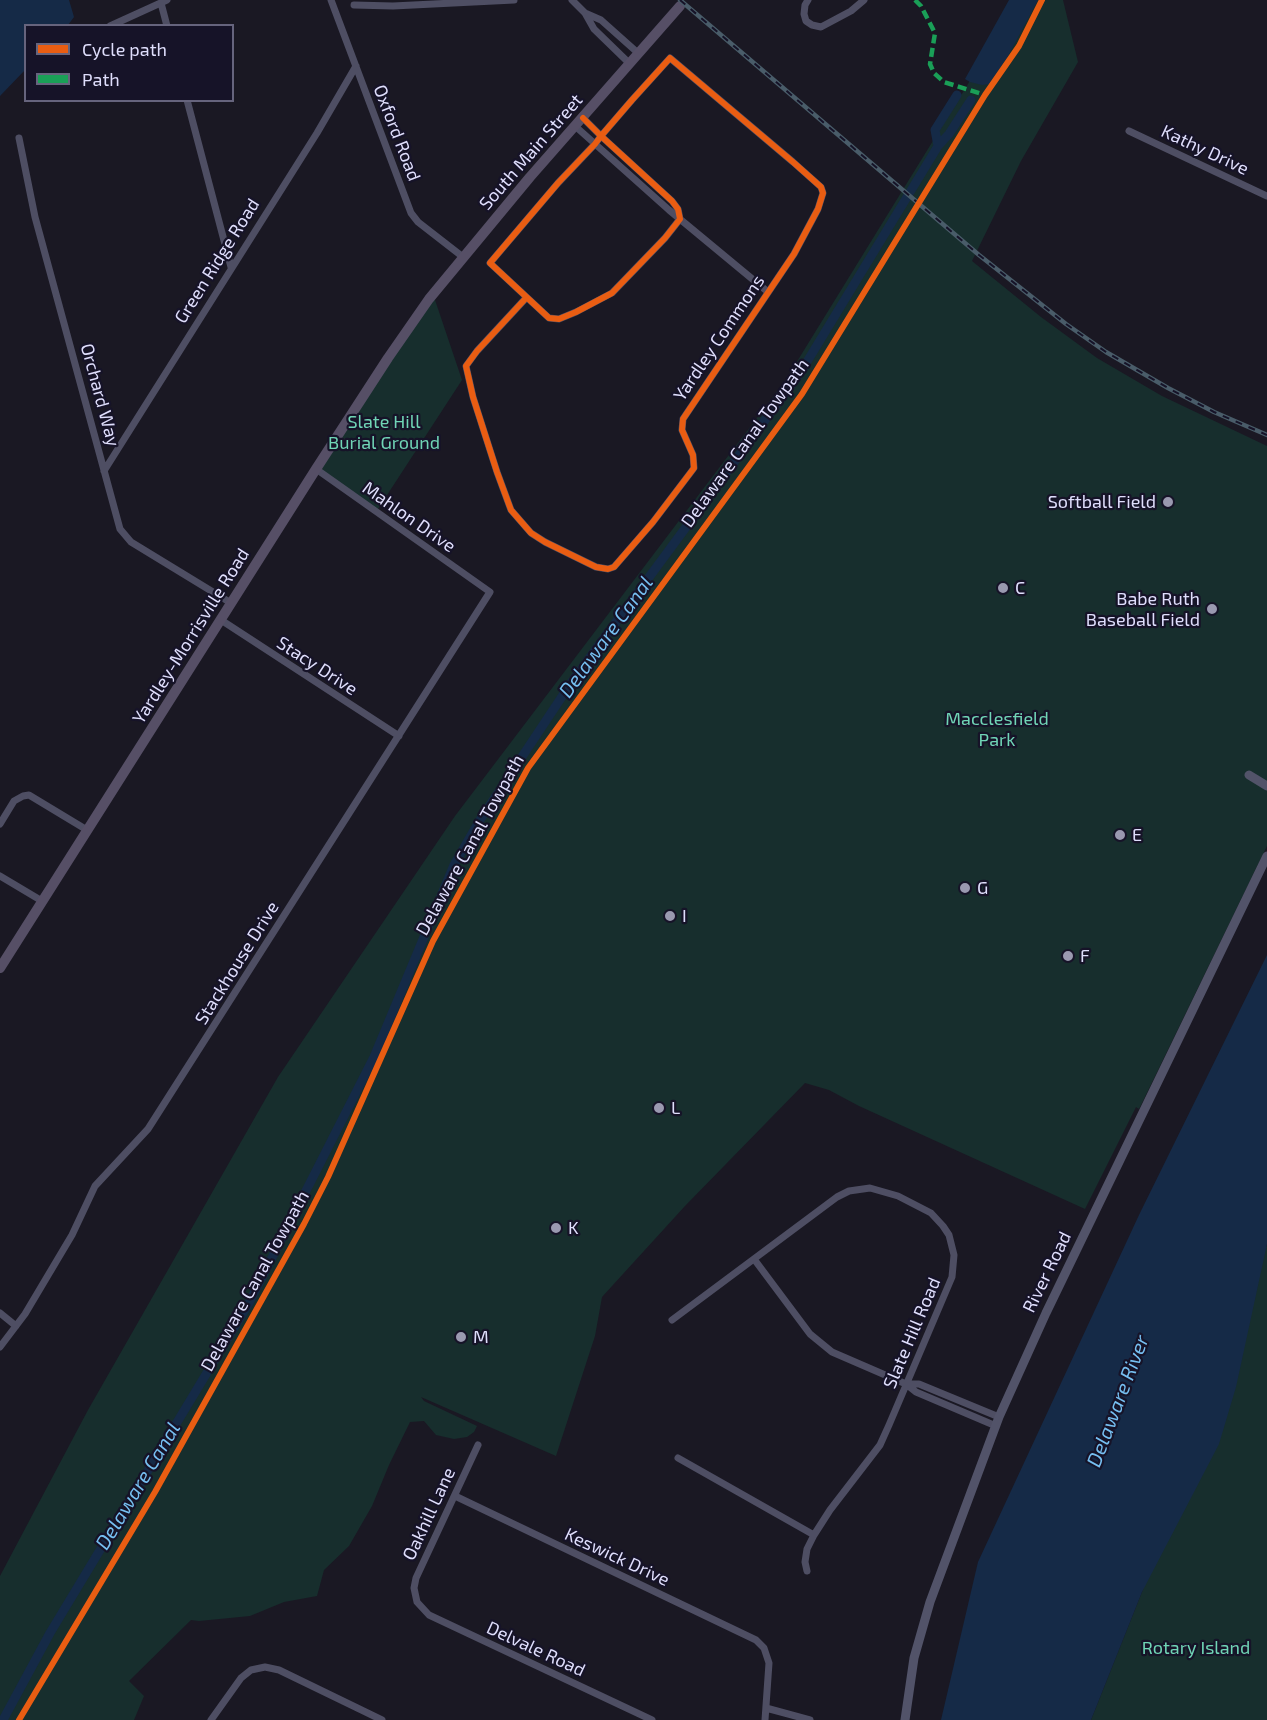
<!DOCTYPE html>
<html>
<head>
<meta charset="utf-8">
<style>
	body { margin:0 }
	#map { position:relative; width:1267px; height:1720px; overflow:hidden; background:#1a1823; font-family:"Exo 2",sans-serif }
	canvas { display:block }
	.legend { position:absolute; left:24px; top:24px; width:210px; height:78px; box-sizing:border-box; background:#161328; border:2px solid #66647d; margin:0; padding:8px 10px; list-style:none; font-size:18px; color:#dfdefc }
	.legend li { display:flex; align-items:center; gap:12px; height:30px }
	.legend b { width:30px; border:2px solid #66647d }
</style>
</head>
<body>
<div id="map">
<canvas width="1267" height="1720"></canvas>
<ul class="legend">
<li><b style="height:8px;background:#e95d12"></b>Cycle path</li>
<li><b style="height:8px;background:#1a9f57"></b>Path</li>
</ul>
</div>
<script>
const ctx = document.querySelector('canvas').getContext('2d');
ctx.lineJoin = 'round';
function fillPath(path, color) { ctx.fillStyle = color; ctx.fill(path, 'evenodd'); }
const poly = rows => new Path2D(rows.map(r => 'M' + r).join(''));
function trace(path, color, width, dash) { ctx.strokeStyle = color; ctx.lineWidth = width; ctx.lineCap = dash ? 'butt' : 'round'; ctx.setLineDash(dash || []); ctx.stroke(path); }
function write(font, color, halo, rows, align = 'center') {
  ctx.font = font + ' "Exo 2",sans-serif'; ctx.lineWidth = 4.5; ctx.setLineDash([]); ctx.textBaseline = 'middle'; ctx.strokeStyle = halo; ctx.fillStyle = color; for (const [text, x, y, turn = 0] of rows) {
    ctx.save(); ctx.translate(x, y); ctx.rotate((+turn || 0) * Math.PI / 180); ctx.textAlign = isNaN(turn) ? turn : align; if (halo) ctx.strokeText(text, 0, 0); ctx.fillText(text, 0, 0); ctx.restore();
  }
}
fillPath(poly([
	[1012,0,1063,0,1078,62,1021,161,972,261,1041,317,1097,358,1162,396,1267,446,1267,846,1143,1101,1139,1109,1136,1107,1085,1209,859,1106,829,1090,805,1083,685,1206,602,1297,595,1336,556,1456,421,1397,424,1401,477,1426,474,1432,467,1437,454,1439,436,1435,424,1421,410,1422,389,1465,372,1506,349,1546,324,1570,317,1596,284,1602,250,1616,199,1621,191,1620,129,1681,144,1696,134,1720,0,1720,0,1576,88,1410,278,1077,455,816,785,381,968,84],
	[433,294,462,380,376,512,316,469],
	[1267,1244,1267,1720,1091,1720,1142,1592]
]), '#172e2d');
fillPath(poly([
	[0,0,69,0,74,17,68,25,26,26,25,70,0,96],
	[1009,0,1038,0,1008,56,989,84,982,85,970,82,965,79],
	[1267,955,1267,1244,1236,1387,1219,1444,1142,1592,1091,1720,941,1720,978,1562,1139,1215]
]), '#152a47');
trace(poly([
	[938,146,935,130,957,95],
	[3,1720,50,1633,249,1303,374,1057,454,865,480,820,571,683,802,370,938,146,949,134,971,100]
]), '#152a47', 9);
trace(poly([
	[331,0,411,213,418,222,463,257],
	[572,0,585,13,601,20,638,53],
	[808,0,805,5,804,14,806,21,812,25,821,27,851,11,864,0],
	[161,3,167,26],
	[354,5,393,6,514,0],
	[585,13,594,29,629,63],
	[110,26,167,0],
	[187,100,231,267],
	[575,126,669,210,768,292],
	[1129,131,1267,196],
	[19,138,35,217,120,529,131,542,231,603],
	[526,298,477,351,466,366,473,397,497,472,511,510,531,533,545,542,596,567,608,569,614,567,653,522,691,472,694,468,693,455,682,430,683,419,794,254,818,209,823,193,821,187,793,162,670,58,632,100,601,136,595,144,558,183,490,263,549,318,559,319,576,312,612,293,665,238,680,219,678,209,672,201,601,136,583,118],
	[104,471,317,133,356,66],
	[221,620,399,736],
	[0,824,14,801,23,796,29,795,87,830],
	[0,876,42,901],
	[754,1259,810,1334,832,1352,906,1384,916,1392,996,1426],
	[0,1313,16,1326],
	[672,1320,837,1197,849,1191,870,1188,898,1196,931,1213,943,1226,949,1235,954,1255,952,1277,889,1425,880,1445,830,1510,814,1535,807,1549,805,1562,807,1571],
	[0,1347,25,1314,72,1235,95,1186,148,1129,490,592,316,469],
	[906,1384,919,1384,999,1417],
	[478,1445,416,1578,414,1588,417,1602,429,1615,652,1720],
	[678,1458,814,1535],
	[455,1496,756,1640,764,1648,769,1663,765,1720],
	[766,1708,810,1720],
	[211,1720,241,1678,251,1670,265,1667,279,1670,382,1720]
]), '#4e4e63', 7);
trace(poly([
	[1249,775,1267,786],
	[905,1720,914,1658,930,1602,999,1417,1046,1313,1267,856]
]), '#525369', 9);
trace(poly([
	[0,968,316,469,388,358,429,299,530,177,680,6]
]), '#564f66', 10);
const rail = poly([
	[680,0,979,255,1066,324,1106,352,1168,388,1214,412,1267,435]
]);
trace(rail, '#495c69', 4.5);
trace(rail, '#161328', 2, [7]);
trace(poly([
	[915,0,921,6,935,33,930,64,934,73,944,82,985,95]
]), '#1a9f57', 4.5, [9, 4.5]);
trace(poly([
	[526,298,477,351,466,366,473,397,497,472,511,510,531,533,545,542,596,567,608,569,614,567,653,522,691,472,694,468,693,455,682,430,683,419,794,254,818,209,823,193,821,187,793,162,670,58,632,100,601,136,595,144,558,183,490,263,549,318,559,319,576,312,612,293,665,238,680,219,678,209,672,201,601,136,583,118],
	[19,1720,155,1492,304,1224,328,1177,433,941,528,768,802,394,985,95,1019,46,1042,0]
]), '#e95d12', 6);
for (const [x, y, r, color] of [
	[1168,502,6,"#9a99b0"],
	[1003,588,6,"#9a99b0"],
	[1212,609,6,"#9a99b0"],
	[1120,835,6,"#9a99b0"],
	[965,888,6,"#9a99b0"],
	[670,916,6,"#9a99b0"],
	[1068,956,6,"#9a99b0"],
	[659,1108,6,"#9a99b0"],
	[556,1228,6,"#9a99b0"],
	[461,1337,6,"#9a99b0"]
]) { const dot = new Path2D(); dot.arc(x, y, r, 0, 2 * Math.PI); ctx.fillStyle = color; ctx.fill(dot); trace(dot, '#161328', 2); }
write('18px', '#dfdefc', '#161328', [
	["Oxford Road",397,133,69],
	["Kathy Drive",1205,150,25],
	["South Main Street",531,152,-49],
	["Green Ridge Road",217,261,-58],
	["Yardley Commons",719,338,-56],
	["Orchard Way",100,395,75],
	["Delaware Canal Towpath",745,443,-54],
	["Mahlon Drive",409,517,35],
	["Yardley-Morrisville Road",191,636,-58],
	["Stacy Drive",317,666,33],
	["Delaware Canal Towpath",470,845,-61],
	["Stackhouse Drive",237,963,-58],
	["River Road",1047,1272,-64],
	["Delaware Canal Towpath",255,1281,-61],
	["Slate Hill Road",912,1333,-67],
	["Oakhill Lane",429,1514,-65],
	["Keswick Drive",617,1557,25],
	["Delvale Road",536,1649,25]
]);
write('18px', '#70d5b6', '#161328', [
	["Slate Hill",384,422],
	["Burial Ground",384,443],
	["Macclesfield",997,719],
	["Park",997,740],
	["Rotary Island",1196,1648]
]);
write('18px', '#dfdefc', '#161328', [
	["Softball Field",1156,502,"right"],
	["C",1015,588],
	["Babe Ruth",1200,599,"right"],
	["Baseball Field",1200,620,"right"],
	["E",1132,835],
	["G",977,888],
	["I",682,916],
	["F",1080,956],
	["L",671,1108],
	["K",568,1228],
	["M",473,1337]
], 'left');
write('italic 20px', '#76bff1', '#161328', [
	["Delaware Canal",606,637,-54],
	["Delaware River",1118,1401,-69],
	["Delaware Canal",138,1486,-59]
]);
</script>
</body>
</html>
